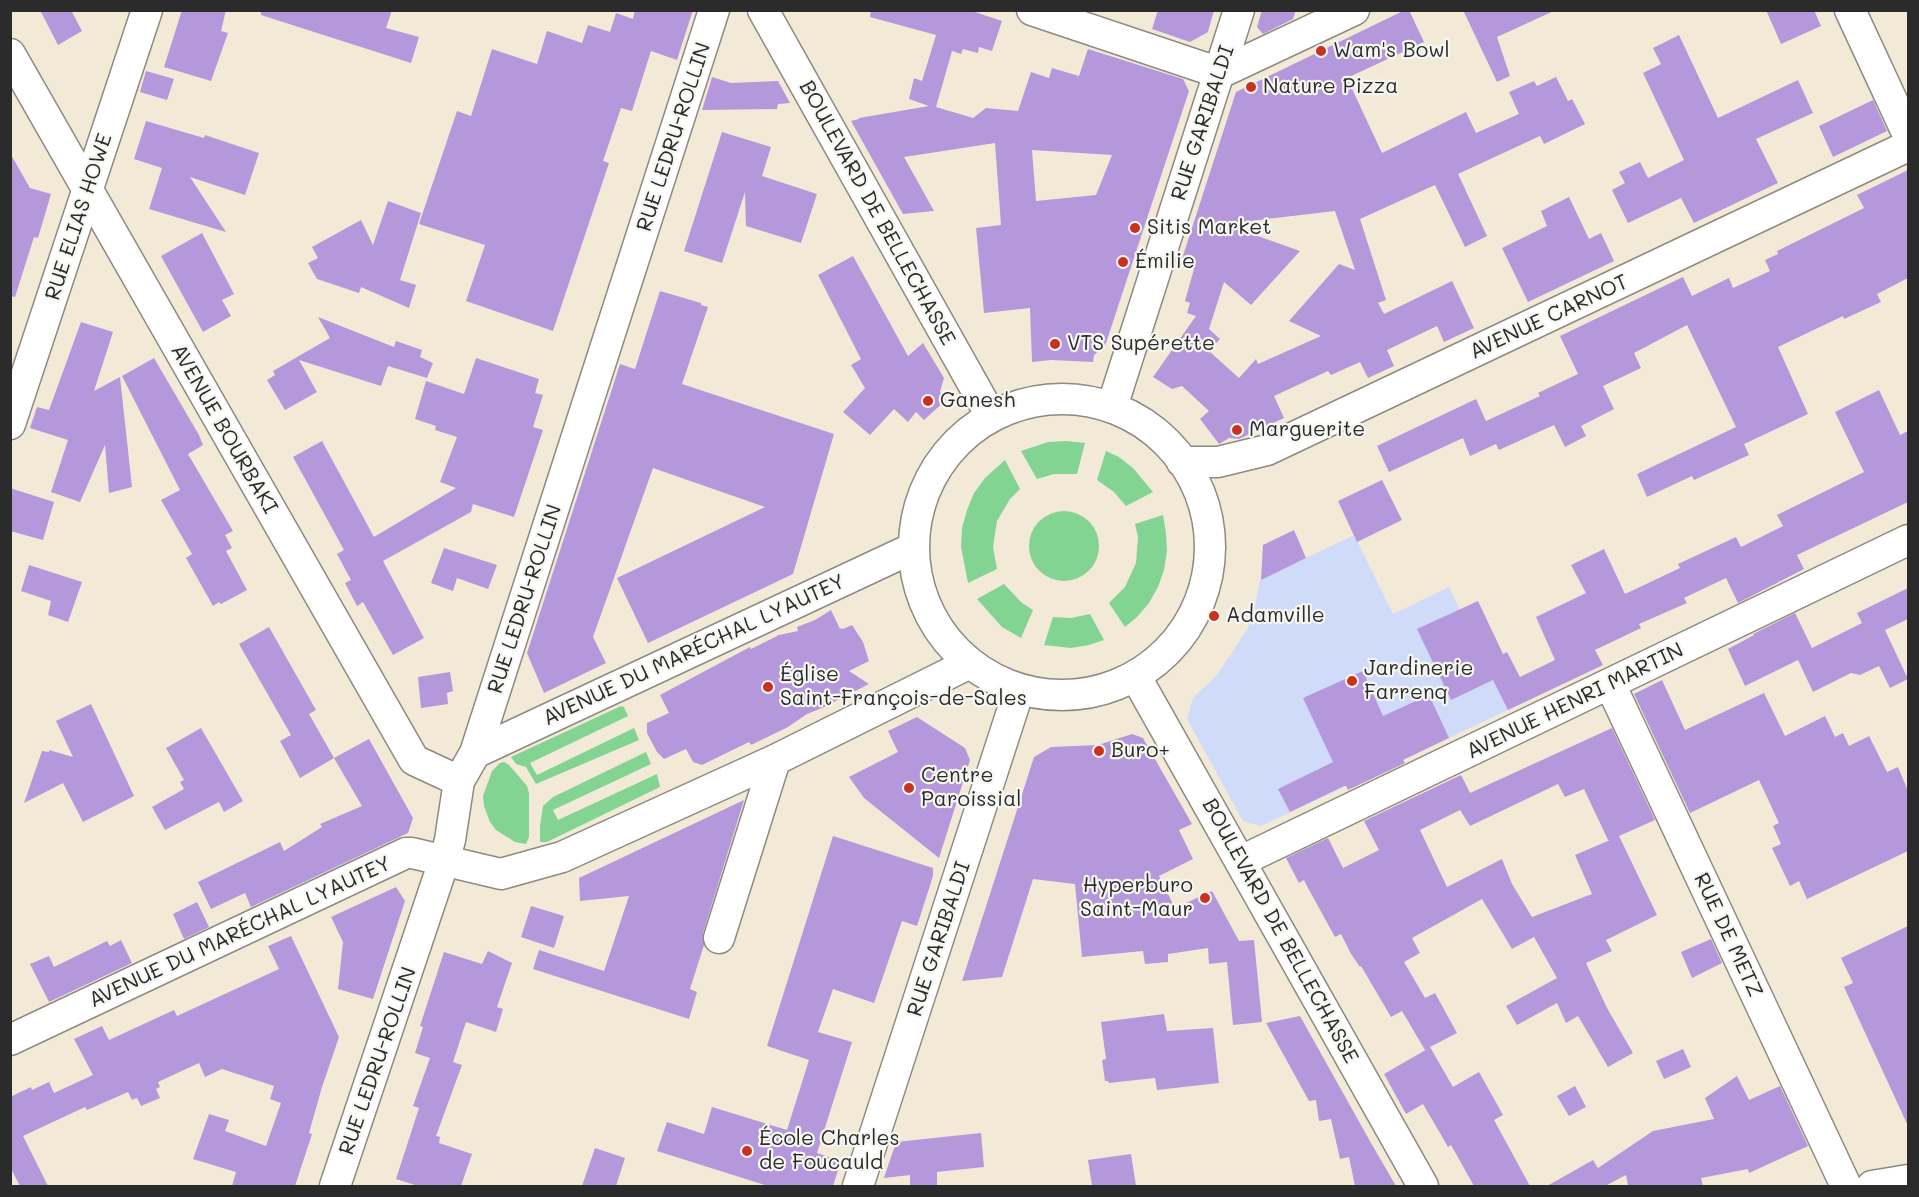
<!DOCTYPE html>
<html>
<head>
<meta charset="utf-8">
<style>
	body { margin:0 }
	#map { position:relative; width:1919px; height:1197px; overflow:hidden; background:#f2ead7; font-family:Mali,sans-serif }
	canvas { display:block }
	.frame { position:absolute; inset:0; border:12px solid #2b2b2b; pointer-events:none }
</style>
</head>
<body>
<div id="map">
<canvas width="1919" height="1197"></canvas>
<div class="frame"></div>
</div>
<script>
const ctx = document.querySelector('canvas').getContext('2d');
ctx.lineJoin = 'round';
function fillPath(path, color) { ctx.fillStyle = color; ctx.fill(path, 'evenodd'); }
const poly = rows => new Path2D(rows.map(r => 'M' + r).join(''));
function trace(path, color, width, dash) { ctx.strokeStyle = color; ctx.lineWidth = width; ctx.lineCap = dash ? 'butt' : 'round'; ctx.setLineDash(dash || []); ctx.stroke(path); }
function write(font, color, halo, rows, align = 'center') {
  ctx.font = font + ' Mali,sans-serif'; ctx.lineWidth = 4.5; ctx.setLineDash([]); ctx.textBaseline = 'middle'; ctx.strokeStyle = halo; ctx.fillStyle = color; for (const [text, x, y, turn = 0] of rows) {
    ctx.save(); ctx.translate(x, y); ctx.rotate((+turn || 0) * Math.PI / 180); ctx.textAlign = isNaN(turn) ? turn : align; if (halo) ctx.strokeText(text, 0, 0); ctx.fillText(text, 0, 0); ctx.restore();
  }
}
fillPath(poly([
	[1354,535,1393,614,1449,587,1508,710,1261,826,1243,821,1187,719,1193,698,1217,675,1248,628,1254,611,1260,580]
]), '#d0daf9');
fillPath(poly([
	[1066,441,1085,443,1077,474,1054,474,1037,479,1021,451,1048,442],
	[1106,451,1119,457,1133,468,1153,492,1126,506,1114,492,1097,480],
	[1005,460,1020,489,1010,499,997,521,993,547,997,569,968,583,961,547,962,528,967,510,974,493,985,478],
	'1029 546a35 35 0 1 1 70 0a35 35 0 1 1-70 0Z',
	[1163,515,1166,533,1167,551,1164,570,1158,587,1149,603,1137,617,1125,627,1109,603,1125,587,1136,563,1138,537,1135,524],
	[1004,584,1022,603,1033,610,1021,638,1002,627,977,599],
	[1090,614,1104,640,1089,645,1071,648,1044,645,1053,617,1071,618],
	[621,706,624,707,628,716,530,763,537,775,634,728,639,740,536,784,526,767,516,764,511,757],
	[646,752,651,764,553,810,558,820,657,774,660,787,547,842,540,842,540,826,543,806,553,797],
	[504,762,509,765,527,786,529,793,529,837,526,844,515,842,496,830,490,822,484,806,483,796,492,771,500,763]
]), '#83d393');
fillPath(poly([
	[40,10,71,10,82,31,58,45],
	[182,10,226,10,221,31,228,33,211,81,164,67],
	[261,10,392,10,386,28,419,37,411,63,261,15],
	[635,10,693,10,677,60,651,51,632,111,621,108,603,161,609,163,553,331,466,301,485,245,419,224,457,111,471,116,492,49,537,64,547,31,582,43,588,25,610,32,616,13,633,19],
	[871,10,969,10,1002,21,992,51,979,47,978,53,963,49,961,54,952,51,936,107,973,118,986,108,1018,111,1031,72,1049,78,1052,68,1079,76,1088,49,1183,79,1189,91,1105,346,1094,355,1093,362,1051,360,1032,362,1030,308,984,313,976,228,1001,225,995,143,904,157,934,211,903,214,851,121,859,119,859,118,929,106,909,99,914,78,922,81,936,35,870,17],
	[1032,150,1112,155,1096,195,1036,201],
	[1158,10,1214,10,1208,32,1190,42,1152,29],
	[1262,10,1296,10,1293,19,1263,34,1257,27],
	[1405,10,1409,10,1424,42,1347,78,1382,153,1466,112,1476,133,1519,114,1509,92,1534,81,1537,86,1556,77,1568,101,1572,99,1585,124,1544,144,1540,136,1458,174,1487,236,1465,247,1435,185,1360,219,1386,300,1378,303,1384,314,1452,281,1474,328,1444,342,1437,326,1387,350,1394,366,1368,378,1360,362,1331,375,1328,371,1274,396,1284,418,1239,439,1229,438,1219,444,1200,419,1209,411,1182,386,1172,389,1153,377,1196,316,1187,313,1190,303,1185,301,1194,269,1180,265,1236,92],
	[1335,211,1355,270,1339,264,1289,321,1321,336,1258,364,1256,359,1239,378,1209,351,1220,339,1209,329,1224,282,1251,305,1300,251,1224,224],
	[1463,10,1556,10,1497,37,1510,76,1497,82],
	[1766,10,1814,10,1821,26,1781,44],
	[1679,35,1718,118,1798,80,1813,113,1756,139,1778,183,1694,223,1681,198,1628,223,1612,190,1625,183,1619,172,1640,162,1648,178,1684,160,1643,73,1661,64,1653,48],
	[146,71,174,79,167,100,140,92],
	[712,77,731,83,778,81,790,103,778,104,777,109,702,110],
	[1873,100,1887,131,1833,157,1819,126],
	[146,121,204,138,205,135,259,153,245,195,190,177,226,232,149,209,162,168,134,159],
	[722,132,771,147,762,176,817,194,801,243,746,226,745,192,722,263,684,251],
	[10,153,30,188,51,194,38,238,34,237,15,297,10,296],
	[1908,170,1908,278,1877,294,1881,302,1844,319,1843,316,1778,347,1808,414,1744,444,1749,455,1694,480,1692,476,1647,497,1637,474,1736,427,1687,325,1634,353,1641,368,1603,386,1614,409,1581,426,1586,436,1565,447,1554,425,1499,450,1496,444,1470,456,1463,438,1389,472,1377,446,1476,399,1486,421,1540,396,1538,393,1578,374,1560,336,1683,277,1692,296,1729,278,1733,288,1770,271,1765,260,1778,254,1777,251,1864,208,1857,195],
	[1569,197,1589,239,1601,233,1614,261,1528,302,1502,248,1547,226,1541,211],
	[388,201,421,213,400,280,416,285,409,308,361,287,359,293,317,279,308,263,318,258,312,247,361,220,373,245],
	[202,233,234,294,222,300,231,316,203,332,161,256],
	[853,256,908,356,923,343,944,378,940,392,946,400,924,420,916,412,908,422,894,409,870,435,843,412,865,388,851,365,861,359,818,275],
	[660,291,701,303,701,305,708,307,682,384,834,434,793,574,648,643,617,578,765,507,653,468,593,637,606,663,544,693,527,653,620,364,635,369],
	[318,317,394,347,396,341,422,350,420,357,433,363,427,378,388,366,381,386,299,360,317,392,285,410,267,380,275,375,273,371,330,338],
	[81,322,113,332,94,391,120,377,132,487,109,493,105,445,80,502,51,492,68,440,30,428,37,407,49,410],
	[154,358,199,435,203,445,188,454,233,531,225,535,232,548,226,551,247,590,221,604,219,602,213,606,186,558,192,554,161,500,180,490,122,376],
	[476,358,539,379,535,393,543,395,533,427,543,430,514,517,473,504,471,512,383,561,424,638,393,655,363,602,357,606,345,583,351,580,337,554,344,550,293,457,322,441,374,537,456,488,440,482,457,437,435,430,436,426,415,419,426,381,464,394],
	[1879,390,1900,435,1908,431,1908,502,1797,555,1804,569,1738,603,1726,578,1684,598,1687,603,1639,624,1641,628,1595,650,1603,665,1508,710,1493,680,1451,700,1417,629,1478,601,1503,654,1507,652,1520,677,1555,660,1536,617,1586,593,1571,565,1604,549,1625,594,1680,568,1678,564,1736,537,1741,547,1783,526,1777,515,1864,472,1835,412],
	[1382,480,1402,520,1357,542,1338,501],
	[10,488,54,502,43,540,10,531],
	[1294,530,1306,558,1261,580,1263,545],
	[444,548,497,565,488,589,457,578,453,591,431,583],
	[29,565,82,582,68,622,48,615,51,601,21,591],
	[1908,588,1908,619,1885,630,1908,679,1890,688,1879,666,1860,675,1851,673,1813,692,1798,660,1745,686,1728,649,1754,635,1753,634,1795,613,1812,648,1862,623,1857,613],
	[831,610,840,629,842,628,843,629,852,625,863,642,869,661,849,671,869,684,822,708,807,714,788,727,751,745,749,742,702,765,693,762,686,749,664,759,657,752,647,733,647,723,669,713,660,695,750,647,751,649,779,635,798,631,797,627,815,620],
	[269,627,316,710,309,714,334,758,300,778,280,741,291,735,239,644],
	[1363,671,1383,716,1429,695,1449,738,1403,760,1405,763,1348,790,1346,786,1344,786,1290,812,1278,789,1333,762,1303,698],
	[450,672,453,691,447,693,448,704,421,708,418,677],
	[1662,680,1685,730,1764,693,1785,736,1825,716,1835,737,1843,733,1849,746,1869,736,1887,772,1898,767,1908,791,1908,851,1807,899,1799,881,1790,886,1772,848,1781,844,1773,826,1779,823,1759,780,1690,813,1634,694],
	[91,704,134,796,83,822,63,783,24,803,42,751,49,752,49,750,73,757,56,721],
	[917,717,965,748,970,760,939,858,864,798,849,777,898,752,888,731],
	[201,728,243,801,224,812,219,802,165,830,152,807,184,789,180,782,184,780,166,748],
	[1612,728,1655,820,1619,836,1657,915,1606,940,1612,951,1586,963,1607,1008,1633,1053,1608,1067,1578,1016,1566,1023,1557,1003,1517,1025,1506,1006,1557,978,1534,937,1512,949,1482,899,1412,938,1420,953,1404,962,1425,998,1435,993,1457,1033,1430,1047,1453,1087,1479,1072,1503,1115,1494,1120,1530,1186,1474,1186,1451,1145,1448,1147,1423,1104,1406,1114,1384,1074,1429,1048,1425,1050,1402,1011,1391,1017,1361,966,1360,967,1351,954,1341,934,1335,937,1308,888,1304,880,1299,883,1286,858,1328,838,1343,868,1379,850,1364,821,1461,775,1470,793],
	[1558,784,1565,797,1584,789,1608,840,1610,840,1575,855,1592,894,1532,917,1512,884,1502,859,1447,887,1420,830,1460,810,1470,826],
	[1132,734,1143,738,1192,824,1179,830,1193,859,1159,876,1175,908,1212,891,1239,941,1254,940,1262,1022,1233,1025,1227,962,1209,964,1208,948,1168,954,1168,962,1145,964,1143,951,1082,957,1075,884,1033,879,1002,977,962,981,1034,757,1051,747,1098,745],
	[369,739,413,818,408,833,251,907,245,893,211,909,198,882,280,842,284,851,322,827,320,824,362,806,334,758],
	[744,800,703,933,704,945,690,989,697,992,689,1019,533,969,539,950,604,971,629,896,580,901,579,878],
	[833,836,933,868,933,876,917,926,902,921,874,1003,833,989,818,1032,852,1042,817,1153,841,1161,833,1186,768,1186,657,1151,667,1122,704,1134,712,1107,787,1130,809,1060,767,1046],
	[396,887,405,901,373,999,338,989,343,942,331,917],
	[197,902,209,927,184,939,173,914],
	[531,906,564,916,554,948,521,937],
	[1908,926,1908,1126,1844,987,1853,983,1841,958],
	[291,936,339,1037,322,1087,309,1133,312,1134,295,1186,232,1186,236,1172,193,1159,209,1114,229,1120,225,1131,266,1146,281,1103,270,1099,274,1086,222,1069,205,1077,199,1063,158,1082,160,1087,156,1089,160,1098,141,1106,137,1098,132,1100,128,1092,87,1110,85,1107,23,1136,48,1186,20,1186,10,1167,10,1097,31,1087,32,1090,49,1082,54,1093,93,1075,74,1039,102,1026,109,1040,174,1010,177,1016,279,969,268,946],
	[1711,939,1722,963,1692,978,1681,952],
	[121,940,132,963,49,1002,30,964,49,956,54,967,107,941,110,946],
	[488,951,512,963,497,1007,503,1009,496,1032,466,1022,453,1062,462,1065,436,1136,440,1137,439,1143,472,1154,461,1186,418,1186,396,1179,419,1108,413,1106,430,1058,415,1053,423,1027,420,1026,444,952,482,964],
	[1164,1014,1167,1031,1213,1028,1219,1083,1157,1090,1155,1078,1109,1083,1108,1081,1105,1081,1102,1060,1106,1059,1101,1022],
	[1300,1016,1371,1143,1396,1186,1355,1186,1349,1157,1340,1159,1331,1119,1319,1121,1316,1100,1309,1101,1266,1023],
	[1683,1049,1691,1067,1664,1079,1656,1061],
	[1737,1076,1749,1100,1780,1086,1808,1146,1749,1173,1748,1169,1701,1178,1703,1186,1628,1186,1626,1175,1607,1185,1608,1186,1547,1186,1593,1160,1598,1168,1653,1131,1714,1119,1705,1098],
	[1575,1086,1586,1107,1569,1116,1557,1096],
	[981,1133,984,1167,937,1172,937,1186,910,1186,910,1175,884,1178,896,1142],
	[595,1148,625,1158,616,1186,582,1186],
	[1131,1154,1136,1186,1092,1186,1088,1160]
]), '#b598db');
const minor = poly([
	[763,10,991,416],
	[1032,10,1220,73,1354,10],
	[1850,10,1908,135],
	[10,54,414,760,459,781],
	'914 547a148 148 0 1 1 296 0a148 148 0 1 1-296 0Z',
	[1112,407,1239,10],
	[10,424,147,10],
	[1182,462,1218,462,1267,450,1908,146],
	[1136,677,1423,1186],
	[1610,684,1846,1186],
	[475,753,913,548],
	[1241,861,1908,540],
	[719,938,775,760],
	[10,1040,406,853,412,853,501,874,562,857,775,760,968,664],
	[335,1186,444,861,450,840,459,781,475,753,714,10],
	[858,1186,1019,690],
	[1872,1186,1908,1180]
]);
trace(minor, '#8e8a81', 33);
trace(minor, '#fff', 30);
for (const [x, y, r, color] of [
	[1321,51,6,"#c8321e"],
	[1251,87,6,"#c8321e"],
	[1135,228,6,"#c8321e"],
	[1123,262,6,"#c8321e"],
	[1055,344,6,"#c8321e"],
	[928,401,6,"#c8321e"],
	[1237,430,6,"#c8321e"],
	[1214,616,6,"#c8321e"],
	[1352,681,6,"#c8321e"],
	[768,687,6,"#c8321e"],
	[1099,751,6,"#c8321e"],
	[909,788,6,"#c8321e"],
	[1205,898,6,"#c8321e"],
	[747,1151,6,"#c8321e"]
]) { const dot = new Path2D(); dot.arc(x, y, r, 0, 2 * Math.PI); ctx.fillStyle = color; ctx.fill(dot); trace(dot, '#f6f6f2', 2); }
write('21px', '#2b2b2b', '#f6f6f2', [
	["Wam's Bowl",1333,51],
	["Nature Pizza",1263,87],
	["Sitis Market",1147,228],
	["Émilie",1135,262],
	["VTS Supérette",1067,344],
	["Ganesh",940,401],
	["Marguerite",1249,430],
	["Adamville",1226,616],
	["Jardinerie",1364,669],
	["Farrenq",1364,693],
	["Église",780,675],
	["Saint-François-de-Sales",780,699],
	["Buro+",1111,751],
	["Centre",921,776],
	["Paroissial",921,800],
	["Hyperburo",1193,886,"right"],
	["Saint-Maur",1193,910,"right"],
	["École Charles",759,1139],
	["de Foucauld",759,1163]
], 'left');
write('21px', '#2b2b2b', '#f6f6f2', [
	["RUE GARIBALDI",1203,123,-72],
	["RUE LEDRU-ROLLIN",674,137,-72],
	["BOULEVARD DE BELLECHASSE",877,213,61],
	["RUE ELIAS HOWE",79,217,-72],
	["AVENUE CARNOT",1549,317,-25],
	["AVENUE BOURBAKI",224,429,60],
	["RUE LEDRU-ROLLIN",525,599,-72],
	["AVENUE DU MARÉCHAL LYAUTEY",694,650,-25],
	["AVENUE HENRI MARTIN",1575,701,-26],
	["BOULEVARD DE BELLECHASSE",1280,931,61],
	["AVENUE DU MARÉCHAL LYAUTEY",240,932,-25],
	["RUE DE METZ",1728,935,65],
	["RUE GARIBALDI",939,939,-72],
	["RUE LEDRU-ROLLIN",378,1061,-71]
]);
</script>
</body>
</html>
